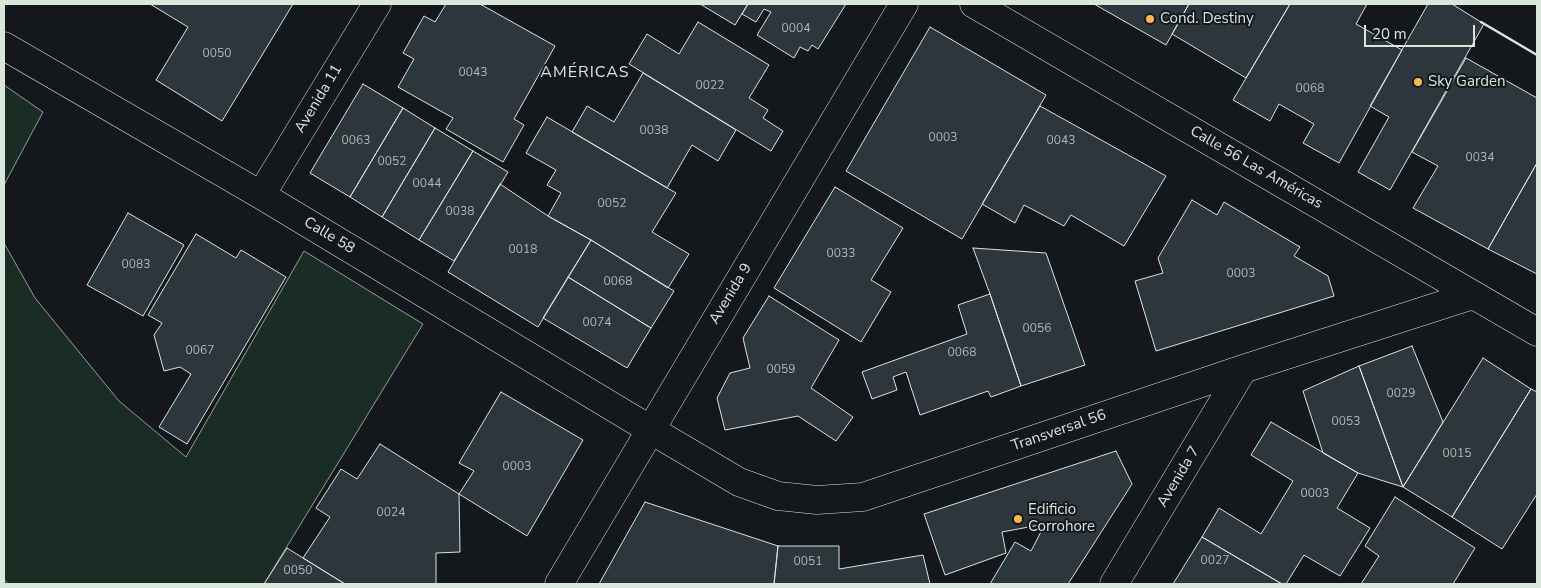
<!DOCTYPE html>
<html>
<head>
<meta charset="utf-8">
<style>
	body { margin:0 }
	#map { position:relative; width:1541px; height:588px; overflow:hidden; background:#14181c; font-family:"Nunito Sans",sans-serif }
	canvas { display:block }
	.frame { position:absolute; inset:0; border:5px solid #d8e6dc; pointer-events:none }
	.scale { position:absolute; left:1364px; top:25px; width:111px; height:22px; box-sizing:border-box; border:2px solid #d8e6dc; border-top:0; padding-left:6px; font-size:15px; line-height:18px; white-space:nowrap; color:#d8e6dc; -webkit-text-stroke:4px #14181c; paint-order:stroke }
</style>
</head>
<body>
<div id="map">
<canvas width="1541" height="588"></canvas>
<div class="frame"></div>
<div class="scale">20 m</div>
</div>
<script>
const ctx = document.querySelector('canvas').getContext('2d');
ctx.lineJoin = 'round';
function fillPath(path, color) { ctx.fillStyle = color; ctx.fill(path, 'evenodd'); }
const poly = rows => new Path2D(rows.map(r => 'M' + r).join(''));
function trace(path, color, width, dash) { ctx.strokeStyle = color; ctx.lineWidth = width; ctx.lineCap = dash ? 'butt' : 'round'; ctx.setLineDash(dash || []); ctx.stroke(path); }
function write(font, color, halo, rows, align = 'center') {
  ctx.font = font + ' "Nunito Sans",sans-serif'; ctx.lineWidth = 4; ctx.setLineDash([]); ctx.textBaseline = 'middle'; ctx.strokeStyle = halo; ctx.fillStyle = color; for (const [text, x, y, turn = 0] of rows) {
    ctx.save(); ctx.translate(x, y); ctx.rotate((+turn || 0) * Math.PI / 180); ctx.textAlign = isNaN(turn) ? turn : align; if (halo) ctx.strokeText(text, 0, 0); ctx.fillText(text, 0, 0); ctx.restore();
  }
}
const green = poly([
	[4,85,43,112,4,185,4,85],
	[4,243,35,298,119,401,186,457,304,251,423,324,264,584,8,584,4,579,4,243]
]);
fillPath(green, '#1a2d24');
trace(green, '#939e99', 1);
const building = poly([
	[150,4,293,4,222,121,156,80,188,27,150,4],
	[446,4,480,4,555,46,514,119,524,125,503,162,446,129,453,118,398,87,414,59,403,53,424,16,435,22,446,4],
	[700,4,748,4,735,25,700,4],
	[748,4,846,4,818,49,812,45,808,51,800,47,794,58,757,35,771,12,764,9,756,22,742,14,748,4],
	[1094,4,1189,4,1166,45,1094,4],
	[1189,4,1290,4,1246,78,1172,34,1189,4],
	[1290,4,1367,4,1356,24,1402,50,1339,163,1303,143,1314,124,1279,104,1270,121,1233,100,1290,4],
	[1428,4,1452,4,1484,24,1390,190,1358,172,1389,117,1370,106,1428,4],
	[698,22,769,65,749,98,768,110,763,118,783,131,771,151,629,64,647,34,679,54,698,22],
	[930,27,1046,95,962,239,846,171,930,27],
	[1466,58,1537,98,1537,163,1488,249,1413,208,1438,166,1412,152,1466,58],
	[643,73,736,130,718,161,692,145,667,188,572,132,587,106,614,122,643,73],
	[363,84,403,108,350,197,310,173,363,84],
	[1040,106,1166,176,1124,246,1071,215,1064,226,1024,205,1015,223,982,204,1040,106],
	[403,108,435,128,382,217,350,197,403,108],
	[547,117,676,193,652,232,689,254,668,288,591,240,548,216,561,193,547,185,556,170,526,153,547,117],
	[435,128,473,151,419,240,382,217,435,128],
	[473,151,508,172,454,261,419,240,473,151],
	[1537,163,1537,274,1488,249,1537,163],
	[500,184,548,216,591,240,538,327,448,272,500,184],
	[835,187,903,228,871,280,891,292,861,342,774,288,835,187],
	[1192,200,1217,215,1224,202,1300,247,1294,256,1328,276,1334,296,1156,351,1135,281,1163,273,1158,258,1192,200],
	[128,213,184,245,143,316,87,285,128,213],
	[196,234,236,258,241,250,286,277,187,444,159,427,191,374,180,367,164,371,154,335,162,323,148,315,196,234],
	[591,240,674,291,651,328,568,277,591,240],
	[973,248,1046,253,1085,365,1021,386,990,294,973,248],
	[568,277,651,328,627,368,543,318,568,277],
	[990,294,1021,386,991,397,988,391,920,415,906,372,893,377,897,390,872,399,862,372,967,334,958,305,990,294],
	[769,296,839,340,811,388,853,417,836,441,798,416,725,430,717,398,730,373,750,368,743,338,769,296],
	[1412,346,1443,422,1403,487,1359,366,1412,346],
	[1483,358,1531,389,1452,517,1403,487,1483,358],
	[1359,366,1403,487,1358,473,1323,453,1303,391,1359,366],
	[1531,389,1537,392,1537,494,1502,549,1452,517,1531,389],
	[501,392,583,440,527,536,459,494,474,471,459,463,501,392],
	[1271,422,1358,473,1337,508,1370,528,1340,576,1304,555,1286,584,1282,584,1202,537,1219,508,1261,534,1293,481,1251,455,1271,422],
	[380,444,459,494,460,552,436,553,436,584,345,584,303,558,330,517,316,508,341,469,357,479,380,444],
	[1116,451,1132,484,1068,584,990,584,1015,542,1031,551,1045,524,1002,532,1006,553,945,575,924,514,1116,451],
	[1395,497,1475,548,1453,584,1361,584,1379,556,1365,546,1395,497],
	[645,502,778,546,774,584,599,584,645,502],
	[1202,537,1282,584,1173,584,1202,537],
	[778,546,839,546,839,569,923,555,930,584,774,584,778,546],
	[287,548,303,558,345,584,264,584,287,548]
]);
fillPath(building, '#2c363c');
trace(building, '#d8e6dc', 1);
const minor = poly([
	[974,4,1537,332],
	[4,46,261,195,651,430,739,482,778,496,817,500,863,497,1243,369,1473,295],
	[261,195,377,4],
	[559,584,904,4],
	[1114,584,1243,369]
]);
trace(minor, '#d8e6dc', 29);
trace(minor, '#14181c', 28);
trace(poly([
	[1481,22,1537,55]
]), '#d8e6dc', 2.5);
for (const [x, y, r, color] of [
	[1150,19,5,"#ffb74d"],
	[1418,82,5,"#ffb74d"],
	[1018,519,5,"#ffb74d"]
]) { const dot = new Path2D(); dot.arc(x, y, r, 0, 2 * Math.PI); ctx.fillStyle = color; ctx.fill(dot); trace(dot, '#14181c', 2); }
write('12px', '#adbab4', null, [
	["0004",796,29],
	["0050",217,54],
	["0043",473,73],
	["0022",710,86],
	["0068",1310,89],
	["0038",654,131],
	["0003",943,138],
	["0063",356,141],
	["0043",1061,141],
	["0034",1480,158],
	["0052",392,162],
	["0044",427,184],
	["0052",612,204],
	["0038",460,212],
	["0018",523,250],
	["0033",841,254],
	["0083",136,265],
	["0003",1241,274],
	["0068",618,282],
	["0074",597,323],
	["0056",1037,329],
	["0067",200,351],
	["0068",962,353],
	["0059",781,370],
	["0029",1401,394],
	["0053",1346,422],
	["0015",1457,454],
	["0003",517,467],
	["0003",1315,494],
	["0024",391,513],
	["0027",1215,561],
	["0051",808,562],
	["0050",298,571]
]);
write('15px', '#d8e6dc', '#14181c', [
	["Cond. Destiny",1160,19],
	["Sky Garden",1428,82],
	["Edificio",1028,510],
	["Corrohore",1028,527]
], 'left');
write('15px', '#d8e6dc', '#14181c', [
	["Avenida 11",319,99,-59],
	["Calle 56 Las Américas",1256,168,30],
	["Calle 58",329,236,31],
	["Avenida 9",731,294,-59],
	["Transversal 56",1059,431,-19],
	["Avenida 7",1179,477,-59]
]);
ctx.letterSpacing = '1px';
write('16px', '#d8e6dc', '#14181c', [
	["AMÉRICAS",585,73]
]);
ctx.letterSpacing = '0px';
</script>
</body>
</html>
